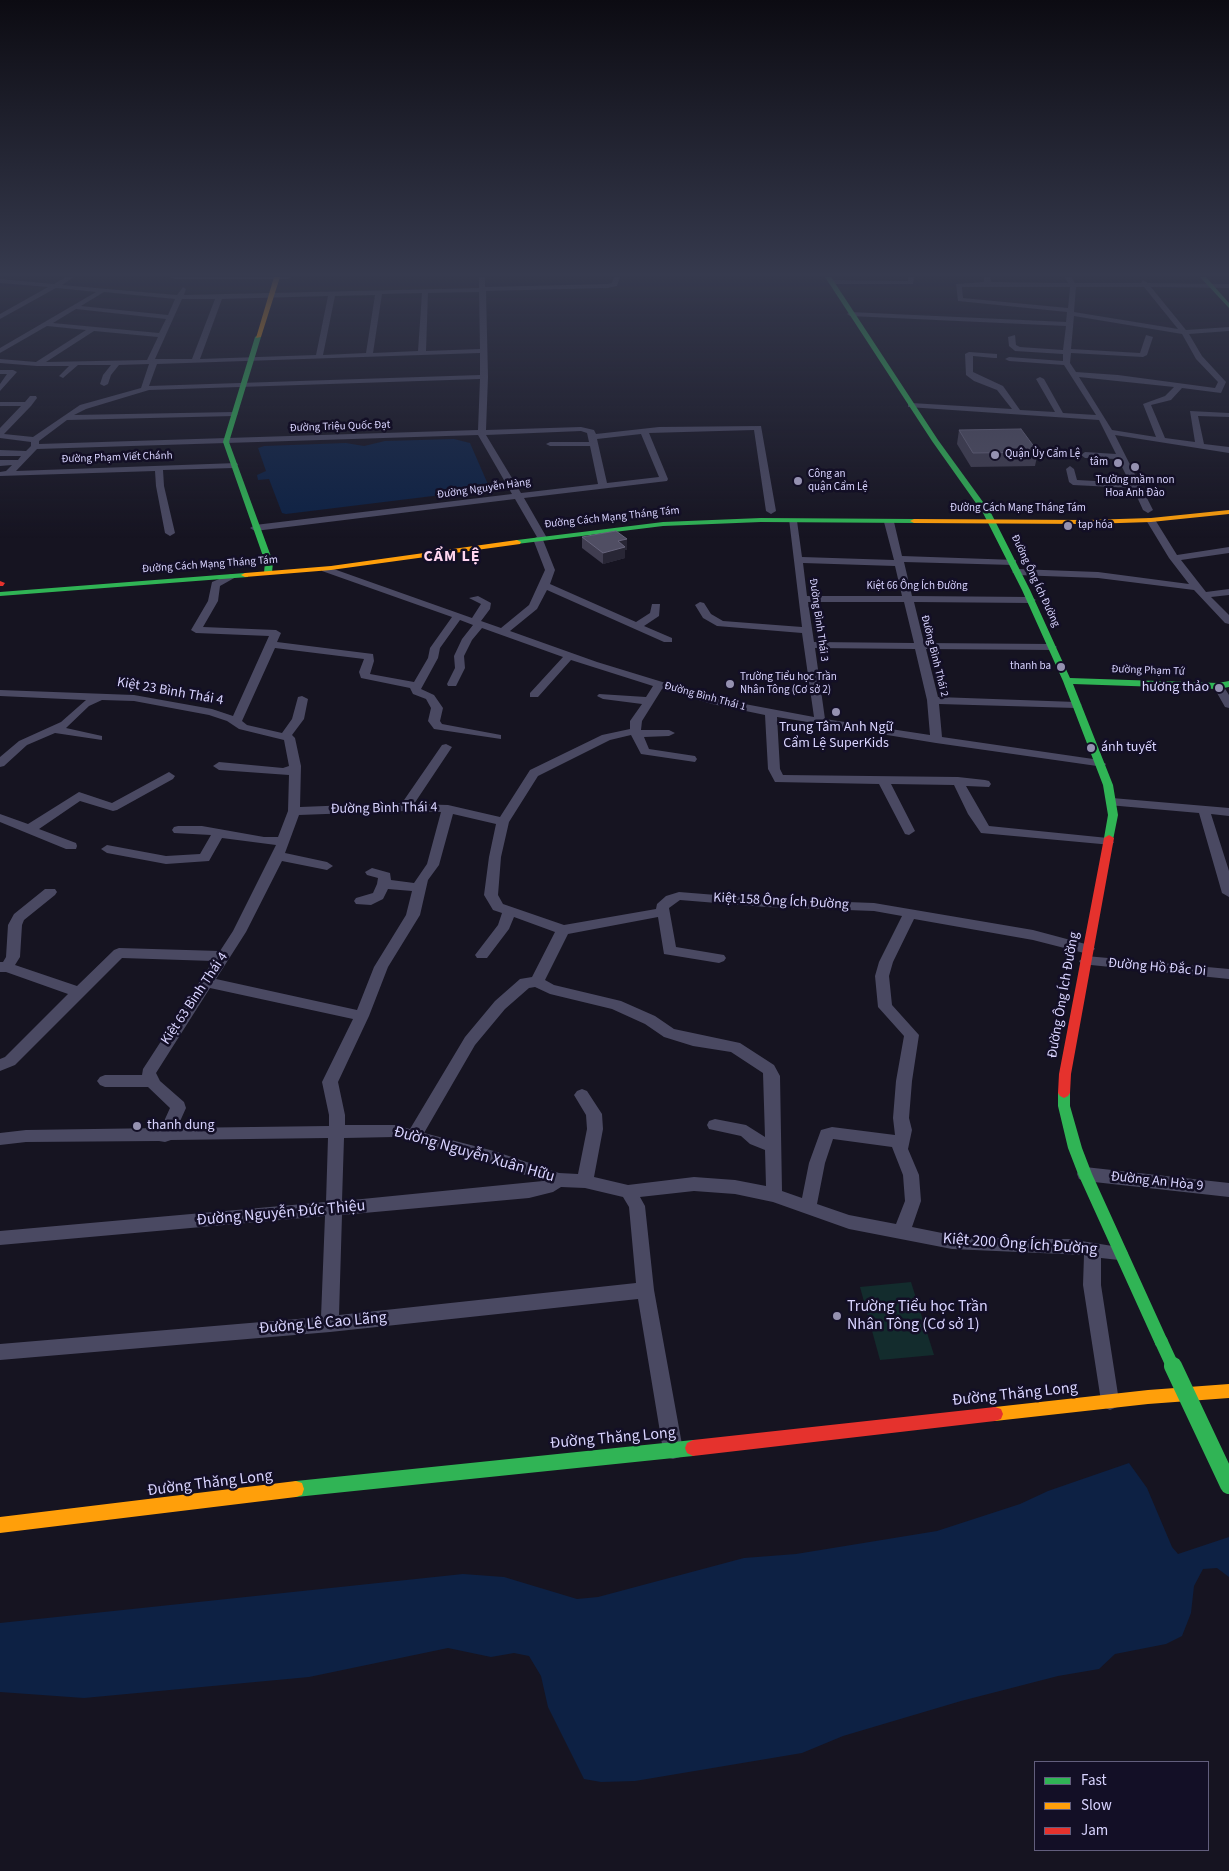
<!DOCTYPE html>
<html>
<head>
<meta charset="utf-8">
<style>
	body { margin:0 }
	#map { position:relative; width:1229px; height:1871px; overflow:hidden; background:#161421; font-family:"Source Sans 3",sans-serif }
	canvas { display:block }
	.legend { position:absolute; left:1034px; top:1761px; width:175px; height:90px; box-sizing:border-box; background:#130f26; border:1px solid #625e7d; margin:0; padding:6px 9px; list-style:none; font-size:15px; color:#d9d4ff }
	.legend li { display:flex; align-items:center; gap:10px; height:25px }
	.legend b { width:25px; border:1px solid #625e7d }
</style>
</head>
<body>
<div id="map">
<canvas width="1229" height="1871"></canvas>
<ul class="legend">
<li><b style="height:6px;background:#30b455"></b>Fast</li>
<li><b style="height:6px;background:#ff9f0a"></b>Slow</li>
<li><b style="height:6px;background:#e5322d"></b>Jam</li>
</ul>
</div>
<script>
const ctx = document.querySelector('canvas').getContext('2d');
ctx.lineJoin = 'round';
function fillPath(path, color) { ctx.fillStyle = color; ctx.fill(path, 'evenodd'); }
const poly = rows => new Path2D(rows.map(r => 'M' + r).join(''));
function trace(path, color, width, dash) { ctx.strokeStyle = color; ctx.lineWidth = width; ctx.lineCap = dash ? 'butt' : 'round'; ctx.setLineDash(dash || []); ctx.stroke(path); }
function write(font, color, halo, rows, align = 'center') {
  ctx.font = font + ' "Source Sans 3",sans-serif'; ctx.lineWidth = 5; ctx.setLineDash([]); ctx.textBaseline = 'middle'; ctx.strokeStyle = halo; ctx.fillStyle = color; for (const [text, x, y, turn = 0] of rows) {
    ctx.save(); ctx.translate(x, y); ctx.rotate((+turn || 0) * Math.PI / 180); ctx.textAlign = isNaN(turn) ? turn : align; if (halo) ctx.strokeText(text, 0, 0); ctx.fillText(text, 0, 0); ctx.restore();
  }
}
fillPath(poly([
	[911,1282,934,1355,880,1360,860,1287]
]), '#132c2d');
fillPath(poly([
	[454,439,470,443,490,489,286,514,282,513,269,479,258,480,257,475,266,471,258,448,264,446,346,443,364,446,385,441],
	[1129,1463,1147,1488,1172,1547,1178,1554,1229,1537,1229,1577,1217,1568,1203,1569,1194,1586,1191,1613,1182,1636,1166,1644,1115,1654,1099,1669,1058,1676,961,1701,843,1736,802,1753,635,1781,601,1782,584,1779,548,1707,541,1676,529,1656,514,1653,491,1657,448,1648,309,1677,84,1698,0,1692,0,1623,463,1574,504,1577,577,1599,598,1597,744,1558,796,1554,937,1531,1020,1504,1048,1491]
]), '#0d2144');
fillPath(poly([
	[66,277,74,277,62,285,177,295,183,287,186,289,184,295,479,288,479,277,485,277,485,287,608,284,612,283,614,277,620,277,617,286,608,288,486,291,488,377,486,430,581,427,594,430,596,434,659,427,761,426,776,511,771,514,766,511,754,430,649,433,668,479,667,481,524,498,547,538,543,540,555,570,550,584,636,622,650,613,652,604,660,604,659,616,644,626,672,638,672,642,664,642,547,590,537,609,510,631,597,662,718,699,814,717,802,633,717,626,703,618,695,605,700,602,704,603,711,614,723,621,802,627,789,519,797,521,802,557,894,560,884,522,889,519,894,522,902,556,1016,560,1016,564,1013,565,904,562,912,596,1031,597,1036,600,1031,603,914,602,924,643,1052,644,1057,647,1052,650,926,649,938,697,1076,702,1082,705,1076,708,939,704,942,737,1100,760,1106,764,1104,767,936,743,777,717,780,769,783,775,958,777,985,780,989,781,991,784,989,787,966,786,989,826,1108,838,1114,842,1112,845,981,833,968,814,954,785,891,784,915,831,909,835,905,834,879,784,775,782,768,769,765,715,712,704,662,689,642,721,641,730,669,730,675,733,669,736,644,737,649,749,695,756,697,759,695,762,641,754,631,735,610,740,538,776,509,822,501,857,498,895,503,904,564,925,656,909,657,904,666,896,679,892,766,899,874,903,1033,930,1093,946,1095,949,1088,954,1033,940,914,919,893,962,889,976,892,1005,919,1035,912,1081,909,1118,912,1130,908,1149,919,1175,921,1201,912,1227,952,1235,1014,1239,1069,1239,1125,1248,1128,1253,1125,1258,1119,1260,1101,1258,1101,1285,1119,1401,1117,1407,1110,1410,1103,1407,1101,1401,1083,1285,1084,1255,952,1249,849,1229,773,1202,735,1194,694,1191,640,1197,645,1206,654,1290,683,1450,680,1457,673,1459,666,1457,663,1450,638,1299,330,1332,0,1360,0,1344,321,1317,325,1216,0,1245,0,1231,326,1202,328,1138,171,1140,165,1142,159,1141,26,1142,0,1145,0,1133,26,1130,161,1128,170,1108,148,1087,105,1087,100,1085,97,1081,100,1077,105,1075,142,1075,143,1069,213,961,122,958,15,1065,0,1071,0,1059,5,1057,68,994,6,972,0,972,0,962,3,962,6,957,8,925,14,914,45,889,55,889,57,892,55,895,24,920,22,925,20,957,15,965,77,986,114,950,119,948,220,951,233,931,276,845,222,838,209,861,166,864,107,853,101,849,107,845,166,856,200,854,211,835,174,833,172,830,174,827,178,826,202,826,264,837,278,837,288,811,289,775,219,770,213,766,219,762,283,768,289,766,284,740,239,729,227,721,209,715,134,701,102,700,89,706,66,728,102,736,102,740,55,733,27,745,4,766,0,767,0,757,19,741,61,722,86,700,0,696,0,690,134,695,212,709,233,716,269,636,196,633,191,630,208,601,212,582,231,574,236,577,220,586,218,601,203,627,276,630,281,633,277,642,373,654,374,661,370,674,414,682,428,658,430,648,452,617,322,571,322,567,328,567,472,618,481,604,469,598,478,596,491,603,490,609,481,621,501,628,529,605,545,570,533,539,537,537,515,499,255,531,250,528,255,525,512,494,478,435,37,449,16,471,237,463,238,465,234,468,163,470,164,486,175,533,170,536,165,533,156,486,155,471,0,476,0,472,6,471,12,465,0,466,0,460,18,460,21,456,0,456,0,450,26,451,31,446,31,442,0,438,0,428,21,406,0,406,0,402,25,402,30,396,36,396,37,398,31,406,4,434,33,437,80,405,141,388,149,364,119,365,111,375,108,384,104,386,100,384,103,375,111,365,78,365,63,378,59,376,69,366,37,366,0,363,0,359,36,362,86,330,47,326,0,353,0,348,96,292,56,288,0,319,0,314,48,287,0,283,0,279,54,284,66,277],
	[104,292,175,299,168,315,81,306,104,292],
	[479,292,480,349,426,351,428,293,479,292],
	[422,293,418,351,373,353,382,294,422,293],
	[375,295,366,353,323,355,335,296,375,295],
	[328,296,316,355,200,359,222,299,328,296],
	[182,299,215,299,192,359,155,359,182,299],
	[76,309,166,319,159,333,53,323,76,309],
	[94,331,158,337,147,360,46,362,94,331],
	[480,353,480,375,149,386,157,364,480,353],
	[480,379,478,430,39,444,39,441,67,420,234,416,238,414,234,412,74,415,86,409,149,390,480,379],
	[581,431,587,433,589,442,550,442,546,444,550,446,590,446,598,484,521,493,486,435,581,431],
	[641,434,659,477,607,483,597,439,641,434],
	[803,563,895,566,902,596,807,596,803,563],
	[808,602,904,602,914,643,814,642,808,602],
	[460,620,473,625,462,639,454,656,455,668,447,684,448,686,456,686,465,668,464,656,472,640,482,628,563,657,530,693,530,697,538,697,571,660,653,686,646,697,599,694,597,696,603,699,642,704,630,721,630,729,602,735,530,770,500,817,448,805,414,804,452,747,446,744,442,745,402,803,300,807,301,766,295,738,292,735,304,719,308,699,302,696,298,697,292,719,282,733,247,725,242,721,275,648,364,659,359,672,361,678,410,688,413,694,426,699,431,708,428,721,434,729,501,739,501,735,442,724,440,721,443,708,434,695,421,689,438,658,440,648,460,620],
	[815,648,915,649,927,700,930,735,825,719,815,648],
	[406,811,441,812,427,864,414,883,391,880,390,873,372,868,365,872,367,875,378,878,377,884,373,893,356,898,354,901,356,904,371,905,383,899,388,889,412,891,406,915,374,967,357,1010,216,979,246,932,282,861,327,870,333,866,327,862,285,853,299,815,406,811],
	[453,814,496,824,489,857,484,895,493,910,502,913,498,925,475,955,477,958,487,958,509,929,514,917,555,932,532,977,520,979,495,1001,465,1037,410,1129,395,1125,345,1125,345,1115,338,1082,369,1016,388,967,420,915,428,880,439,865,453,814],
	[680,900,766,907,874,911,902,916,879,962,875,976,878,1007,904,1036,896,1081,893,1118,895,1135,832,1127,821,1130,809,1163,802,1198,782,1191,780,1076,774,1065,740,1043,674,1029,655,1016,621,1001,554,985,545,980,568,934,658,917,664,954,719,963,724,961,726,958,724,955,676,947,669,908,680,900],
	[535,987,550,994,612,1009,645,1024,664,1037,693,1046,731,1052,763,1073,765,1137,746,1125,715,1119,709,1121,707,1125,709,1129,741,1136,750,1144,765,1150,766,1186,735,1180,694,1177,628,1185,594,1177,603,1129,602,1114,587,1091,582,1089,577,1091,574,1095,586,1115,587,1129,578,1174,559,1173,494,1151,424,1133,475,1045,505,1009,529,988,535,987],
	[210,988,353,1019,322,1082,329,1115,329,1126,177,1128,186,1108,184,1102,160,1081,156,1073,210,988],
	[395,1137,493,1164,543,1181,342,1201,344,1138,395,1137],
	[833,1139,892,1147,903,1175,905,1201,896,1224,849,1215,817,1204,825,1163,833,1139],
	[561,1187,585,1188,623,1197,629,1207,636,1283,339,1315,342,1215,529,1198,553,1192,561,1187],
	[171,277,291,277,288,279,174,279,171,277],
	[908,277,914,277,913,284,831,284,828,282,831,280,908,281,908,277],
	[984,277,990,277,991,282,1068,283,1065,277,1071,277,1075,283,1141,283,1143,280,1148,283,1229,284,1229,288,1151,287,1186,330,1229,327,1229,331,1189,334,1202,356,1226,382,1221,393,1182,388,1171,400,1151,405,1165,438,1195,442,1190,411,1229,413,1229,417,1198,416,1204,444,1229,447,1229,453,1115,435,1153,510,1148,513,1143,510,1133,488,1073,485,1069,482,1066,469,1070,466,1074,469,1077,480,1130,483,1118,459,1085,458,1081,455,1085,452,1116,454,1099,420,908,407,908,403,911,403,1012,409,997,390,974,381,966,375,965,354,969,352,997,354,997,358,994,358,973,356,973,372,1003,386,1020,410,1055,412,1036,379,1040,377,1044,379,1063,413,1096,415,1064,365,1009,361,1005,359,1009,357,1063,361,1063,354,1015,351,1009,346,1008,337,1015,335,1016,345,1020,347,1063,350,1066,326,850,316,847,314,850,312,1066,322,1067,312,958,301,956,284,984,282,984,277],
	[962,287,1070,287,1068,308,963,298,962,287],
	[1076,287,1144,287,1178,329,1074,312,1076,287],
	[1074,316,1182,334,1196,359,1218,382,1215,388,1118,375,1076,372,1070,363,1071,353,1143,357,1147,355,1153,337,1146,335,1140,353,1071,349,1074,316],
	[1079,377,1174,387,1165,396,1143,404,1156,437,1112,430,1079,377],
	[0,370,13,370,17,372,0,391,0,384,7,374,0,374,0,370],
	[1148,518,1154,518,1177,555,1229,547,1229,553,1181,560,1206,592,1229,589,1229,595,1211,597,1229,615,1229,624,1225,623,1194,590,1098,578,1017,575,1012,572,1017,569,1098,572,1189,584,1169,558,1146,520,1148,518],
	[1218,683,1222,684,1229,695,1229,708,1225,707,1213,686,1218,683],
	[169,772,175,776,173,779,117,810,113,811,80,801,39,829,76,843,77,846,76,849,66,849,0,822,0,814,28,824,79,792,112,803,169,772],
	[1112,798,1229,808,1229,816,1211,814,1229,871,1229,897,1222,893,1199,813,1108,805,1106,802,1108,799,1112,798],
	[1086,956,1229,969,1229,979,1081,964,1079,961,1086,956],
	[1085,1167,1229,1183,1229,1197,1085,1181,1079,1179,1077,1174,1079,1169,1085,1167]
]), '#4a4962');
fillPath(poly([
	[825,277,831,277,938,440,991,513,1030,590,1070,678,1218,683,1229,681,1229,687,1218,689,1073,684,1113,785,1118,815,1113,840,1105,840,1104,838,1108,815,1103,785,1063,681,1022,590,983,513,932,441,825,277],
	[1200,277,1206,277,1229,303,1229,308,1200,277],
	[258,335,261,337,229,442,273,562,272,573,268,575,264,573,265,562,223,442,255,337,258,335],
	[761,518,914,519,918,521,914,523,761,522,663,526,517,544,513,542,517,540,663,522,761,518],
	[245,573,248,573,248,577,0,596,0,592,245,573],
	[1064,1088,1068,1090,1070,1093,1070,1106,1082,1148,1092,1174,1168,1341,1166,1346,1161,1348,1156,1346,1078,1174,1068,1148,1058,1106,1058,1093,1060,1090,1064,1088],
	[693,1440,699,1443,701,1448,699,1453,693,1456,296,1497,290,1495,288,1489,290,1483,296,1481,693,1440]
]), '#30b455');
fillPath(poly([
	[274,277,280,277,261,337,256,338,274,277],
	[1229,510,1229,514,1151,522,1088,524,914,523,910,521,914,519,1088,520,1151,518,1229,510],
	[517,540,521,542,520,544,331,570,245,577,241,575,245,573,331,566,517,540],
	[1229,1384,1229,1398,1148,1404,995,1421,989,1419,987,1414,989,1409,995,1407,1148,1390,1229,1384],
	[296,1481,302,1483,304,1489,302,1495,296,1497,0,1533,0,1517,296,1481]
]), '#ff9f0a');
fillPath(poly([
	[0,581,5,583,3,586,0,586,0,581],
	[1109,835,1114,838,1071,1074,1070,1093,1068,1096,1064,1098,1060,1096,1058,1093,1059,1074,1104,838,1109,835],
	[995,1407,1001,1409,1003,1414,1001,1419,995,1421,693,1456,687,1453,685,1448,687,1443,693,1440,995,1407]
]), '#e5322d');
trace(poly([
	[1161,1341,1173,1367]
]), '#30b455', 13);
trace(poly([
	[1173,1366,1229,1485]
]), '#30b455', 18);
fillPath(poly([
	[959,430,1038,452,1035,466,971,467,957,444],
	[582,537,627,550,625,550,625,558,603,564,582,548]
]), '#403d50');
fillPath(poly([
	[627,539,627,550,625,550,625,558,603,564,603,553,618,541]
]), '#282635');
const building = poly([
	[1021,429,1038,452,973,453,959,430,1021,429],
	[616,531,627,539,618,541,625,547,603,553,582,537,616,531]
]);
fillPath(building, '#504e63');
trace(building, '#66637b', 1);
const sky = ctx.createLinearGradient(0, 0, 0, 539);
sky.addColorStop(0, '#0c0b12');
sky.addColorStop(0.51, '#363a4e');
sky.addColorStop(1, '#363a4e00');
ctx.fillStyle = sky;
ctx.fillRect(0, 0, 1229, 539);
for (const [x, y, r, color] of [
	[995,455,5,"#9591b1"],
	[1118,463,5,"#9591b1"],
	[1135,467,5,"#9591b1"],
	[798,481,5,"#9591b1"],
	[1068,526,5,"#9591b1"],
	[1061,667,5,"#9591b1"],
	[730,684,5,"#9591b1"],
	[1219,688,5,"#9591b1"],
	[836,712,5,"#9591b1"],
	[1091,748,5,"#9591b1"],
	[137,1126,5,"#9591b1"],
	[837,1316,5,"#9591b1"]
]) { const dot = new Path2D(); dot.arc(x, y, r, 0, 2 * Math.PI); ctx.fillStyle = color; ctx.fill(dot); trace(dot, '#130f26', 2); }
write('11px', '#d9d4ff', '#130f26', [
	["Đường Triệu Quốc Đạt",340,427,-2],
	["Đường Phạm Viết Chánh",117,458,-2],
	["Đường Nguyễn Hàng",484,489,-8],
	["Đường Cách Mạng Tháng Tám",1018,509],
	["Đường Cách Mạng Tháng Tám",612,518,-6],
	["Đường Cách Mạng Tháng Tám",210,565,-4],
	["Đường Ông Ích Đường",1035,581,65],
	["Kiệt 66 Ông Ích Đường",917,587],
	["Đường Bình Thái 3",818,620,82],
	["Đường Bình Thái 2",934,656,76],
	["Đường Phạm Tứ",1148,671,2],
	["Đường Bình Thái 1",705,697,15]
]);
write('11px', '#d9d4ff', '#130f26', [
	["Quận Ủy Cẩm Lệ",1005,455],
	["tâm",1108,463,"right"],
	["Công an",808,475],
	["quận Cẩm Lệ",808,488],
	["Trường mầm non",1135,481,"center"],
	["Hoa Anh Đào",1135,494,"center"],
	["tạp hóa",1078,526],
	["thanh ba",1051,667,"right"],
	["Trường Tiểu học Trần",740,678],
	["Nhân Tông (Cơ sở 2)",740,691]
], 'left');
write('14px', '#d9d4ff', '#130f26', [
	["hương thảo",1209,688,"right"],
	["Trung Tâm Anh Ngữ",836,728,"center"],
	["Cẩm Lệ SuperKids",836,744,"center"],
	["ánh tuyết",1101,748],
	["thanh dung",147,1126]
], 'left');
write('14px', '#d9d4ff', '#130f26', [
	["Kiệt 23 Bình Thái 4",170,692,10],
	["Đường Bình Thái 4",384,809,-1],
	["Kiệt 158 Ông Ích Đường",781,902,3],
	["Đường Hồ Đắc Di",1157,968,5],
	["Đường Ông Ích Đường",1064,995,-80],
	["Kiệt 63 Bình Thái 4",195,999,-56],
	["Đường An Hòa 9",1157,1182,6]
]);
ctx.letterSpacing = '1px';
write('bold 16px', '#ffd6f0', '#130f26', [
	["CẨM LỆ",452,557]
]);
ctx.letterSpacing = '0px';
write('16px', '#d9d4ff', '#130f26', [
	["Đường Nguyễn Xuân Hữu",474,1155,16],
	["Đường Nguyễn Đức Thiệu",281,1214,-5],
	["Kiệt 200 Ông Ích Đường",1020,1245,4],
	["Đường Lê Cao Lãng",323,1324,-5],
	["Đường Thăng Long",1015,1395,-6],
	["Đường Thăng Long",613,1439,-5],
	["Đường Thăng Long",210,1484,-7]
]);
write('16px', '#d9d4ff', '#130f26', [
	["Trường Tiểu học Trần",847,1307],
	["Nhân Tông (Cơ sở 1)",847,1325]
], 'left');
</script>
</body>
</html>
